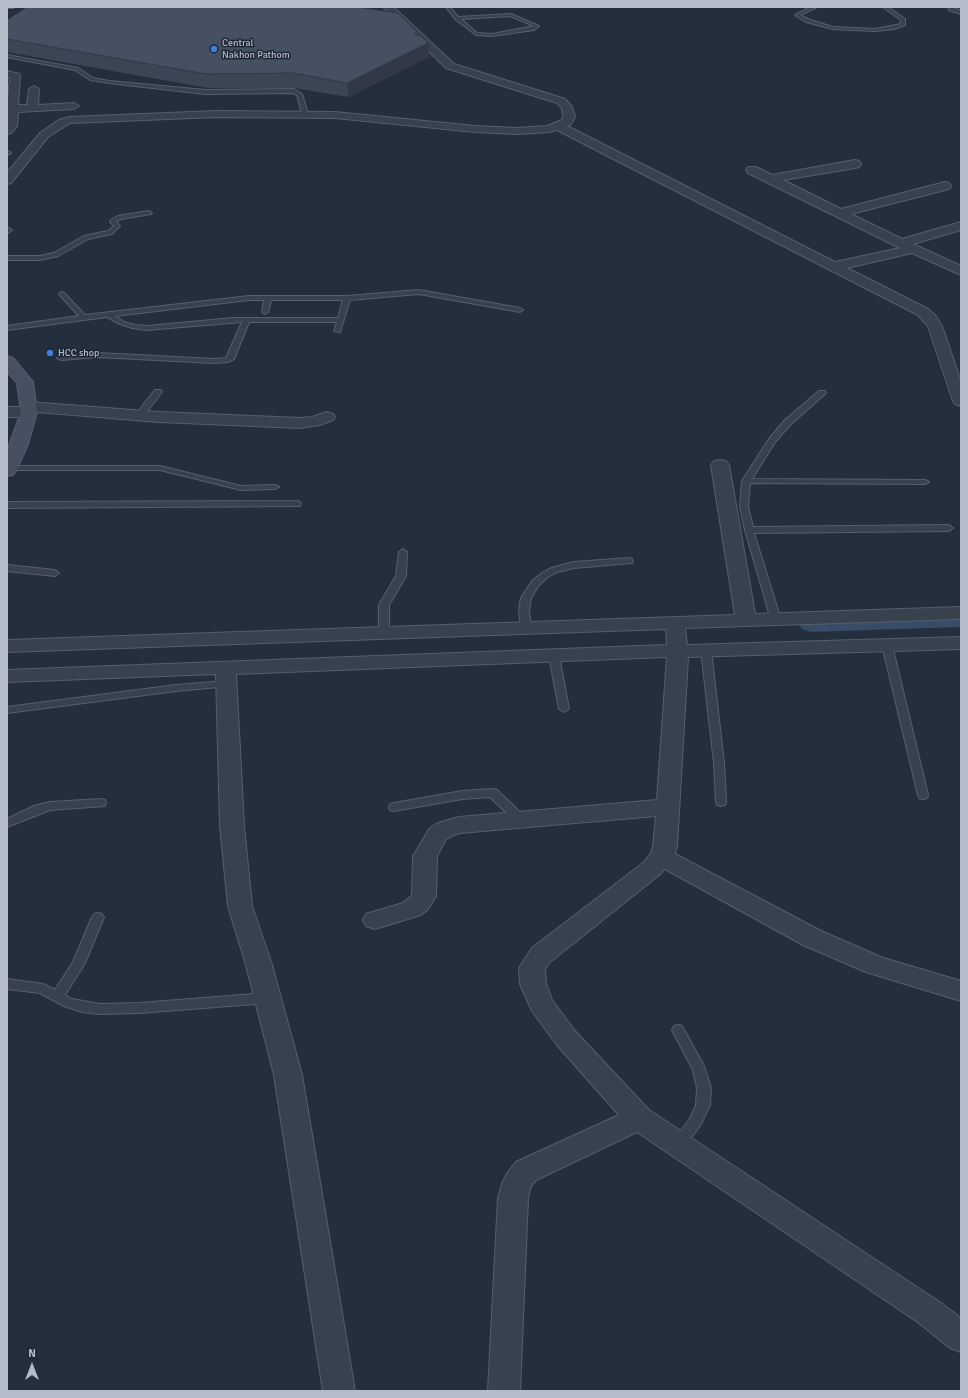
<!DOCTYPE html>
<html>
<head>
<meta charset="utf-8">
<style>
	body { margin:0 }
	#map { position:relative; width:968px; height:1398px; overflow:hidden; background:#242f3e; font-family:Signika,sans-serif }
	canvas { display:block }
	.frame { position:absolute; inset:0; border:8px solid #b4bcc9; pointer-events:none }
	.north { position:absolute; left:12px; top:1346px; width:40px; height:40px; -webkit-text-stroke:3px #1d2633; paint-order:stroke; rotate:0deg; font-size:11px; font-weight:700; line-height:16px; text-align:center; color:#b4bcc9 }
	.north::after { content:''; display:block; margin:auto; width:14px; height:18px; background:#b4bcc9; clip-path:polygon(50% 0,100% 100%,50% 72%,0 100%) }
</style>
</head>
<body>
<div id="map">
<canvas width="968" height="1398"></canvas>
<div class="frame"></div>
<div class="north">N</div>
</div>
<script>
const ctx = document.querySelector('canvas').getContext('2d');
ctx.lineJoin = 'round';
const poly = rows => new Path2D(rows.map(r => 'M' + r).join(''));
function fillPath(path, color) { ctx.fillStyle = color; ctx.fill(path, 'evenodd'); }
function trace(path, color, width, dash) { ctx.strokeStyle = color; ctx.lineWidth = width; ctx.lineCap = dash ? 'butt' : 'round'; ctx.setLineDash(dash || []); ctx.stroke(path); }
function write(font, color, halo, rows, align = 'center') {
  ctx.font = font + ' Signika,sans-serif'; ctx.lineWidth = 3; ctx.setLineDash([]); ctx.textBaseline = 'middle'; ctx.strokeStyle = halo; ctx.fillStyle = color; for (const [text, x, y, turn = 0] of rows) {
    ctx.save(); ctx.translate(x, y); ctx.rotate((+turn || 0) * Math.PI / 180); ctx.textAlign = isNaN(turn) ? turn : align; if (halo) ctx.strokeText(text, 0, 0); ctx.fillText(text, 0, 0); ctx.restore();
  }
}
fillPath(poly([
	[961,611,961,627,811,632,802,629,798,624,802,619,811,616,961,611]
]), '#394c67');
const service = poly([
	[7,7,15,7,13,8,7,8,7,7],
	[446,7,450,7,458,17,511,14,539,26,534,30,492,36,476,35,455,19,446,7],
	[510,16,534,26,492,34,477,33,461,19,510,16],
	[811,7,817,7,800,15,810,20,833,27,875,29,901,24,901,20,883,7,888,7,905,19,905,25,894,29,875,31,833,29,806,22,795,15,811,7],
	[948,7,952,7,961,11,961,14,949,10,948,7],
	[7,55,78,68,93,78,109,81,205,90,294,89,302,94,308,114,305,116,302,114,297,95,293,93,205,94,109,83,90,80,75,70,7,57,7,55],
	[7,151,10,152,11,153,7,155,7,151],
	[149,211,152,213,151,214,121,219,116,221,120,226,112,234,88,239,58,256,40,260,7,260,7,256,40,256,54,253,84,236,108,231,114,226,110,222,111,220,118,216,149,211],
	[9,228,12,230,7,234,7,229,9,228],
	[419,290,520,308,523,310,520,312,419,294,350,300,340,332,334,331,337,322,249,322,234,359,228,362,214,363,98,357,61,360,57,358,61,356,98,353,214,359,226,358,242,322,147,330,132,328,120,324,107,317,7,330,7,326,79,316,59,294,62,292,64,293,85,315,249,296,347,296,419,290],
	[249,300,264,300,262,312,265,314,268,312,271,300,343,300,338,318,233,318,147,326,135,325,124,322,115,316,249,300],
	[155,390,161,390,162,392,142,418,136,418,136,414,155,390],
	[819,391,825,391,826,393,790,425,775,442,752,479,925,480,929,482,925,484,750,483,748,507,753,527,949,525,953,528,949,531,754,533,781,620,776,623,771,620,745,530,740,507,742,481,769,439,784,421,819,391],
	[7,466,160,466,241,486,275,485,279,487,275,489,241,490,160,470,8,470,7,466],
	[297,501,300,502,301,504,300,506,7,508,7,502,297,501],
	[403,549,407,552,406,576,389,605,389,633,384,636,379,633,379,605,396,576,399,552,403,549],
	[629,558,632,559,633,561,632,563,574,568,557,572,548,577,539,585,531,598,529,610,531,629,526,632,521,629,519,610,521,598,532,581,542,573,551,568,574,562,629,558],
	[7,565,55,570,59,573,55,576,7,571,7,565],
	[887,642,892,645,928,795,927,798,923,799,919,798,918,795,882,645,887,642],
	[706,647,711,650,724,763,726,802,725,805,721,806,717,805,716,802,714,763,701,650,706,647],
	[554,653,559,656,569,709,564,712,559,709,549,656,554,653],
	[226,681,231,684,229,686,176,691,7,713,7,707,176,685,226,681],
	[493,789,497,790,525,817,526,820,525,823,517,823,490,797,462,799,394,811,390,810,389,807,390,804,394,803,462,791,493,789],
	[101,799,105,800,106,803,105,806,50,810,7,827,7,819,34,806,50,802,101,799],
	[98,913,102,914,104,917,85,963,65,995,72,999,100,1004,139,1003,268,993,272,995,274,998,272,1001,268,1003,139,1013,100,1014,82,1012,64,1006,40,993,7,989,7,979,43,984,55,990,73,962,92,917,94,914,98,913],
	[678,1025,682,1026,704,1066,711,1088,710,1105,701,1124,684,1148,679,1150,674,1148,672,1144,691,1117,696,1105,697,1088,693,1070,672,1030,674,1026,678,1025]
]);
const minor = poly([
	[383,7,393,7,454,64,565,99,572,107,575,117,571,124,567,126,835,262,900,248,748,173,746,170,748,167,756,167,772,175,855,160,859,161,861,164,859,167,855,168,783,180,841,209,945,182,949,183,951,186,949,189,851,214,902,239,961,222,961,230,913,244,961,266,961,275,912,253,847,268,928,309,935,315,942,326,961,382,961,406,955,404,953,401,928,326,918,315,557,130,549,132,517,134,475,132,335,118,217,117,70,123,48,137,11,183,7,184,7,173,40,133,59,120,69,117,217,111,335,112,475,126,517,128,547,126,562,120,563,117,562,108,557,103,446,68,383,7],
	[7,71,19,74,20,76,18,105,27,105,29,89,34,86,39,89,38,105,74,103,79,106,74,109,18,112,17,126,11,133,7,134,7,108,10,78,7,77,7,71],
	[29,402,159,412,300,418,312,417,327,412,333,414,335,417,333,420,320,425,300,428,159,422,37,412,35,415,29,417,7,417,7,407,21,407,23,404,29,402],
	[720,460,726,461,729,465,755,614,961,607,961,619,685,628,687,645,961,637,961,649,688,657,677,846,675,854,821,931,883,958,961,981,961,1001,866,972,803,945,665,869,659,875,550,962,545,969,546,984,552,1000,575,1031,649,1110,941,1303,961,1318,961,1352,950,1348,919,1323,637,1132,536,1180,531,1186,528,1198,520,1391,488,1391,498,1198,503,1181,508,1172,516,1162,619,1115,557,1045,532,1011,520,984,519,968,532,948,643,863,651,854,653,846,656,816,460,833,454,835,446,839,437,856,436,896,428,909,421,915,375,929,366,926,363,920,366,914,403,903,410,897,412,895,413,856,430,828,438,823,459,817,657,800,667,657,236,674,244,826,252,906,272,965,302,1075,355,1391,323,1391,274,1075,246,965,228,906,220,826,216,674,7,682,7,670,667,645,666,629,7,652,7,640,735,615,711,465,714,461,720,460]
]);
const secondary = poly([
	[7,356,13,358,33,382,37,412,28,444,16,471,13,475,7,476,7,451,21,412,17,383,7,371,7,356]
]);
trace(service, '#565f6c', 2);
trace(minor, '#565f6c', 2);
trace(secondary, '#565f6c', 2);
fillPath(service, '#38414e');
fillPath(minor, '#38414e');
fillPath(secondary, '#465061');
fillPath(poly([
	[7,20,417,32,417,35,429,57,348,97,294,88,208,88,7,52]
]), '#3b4654');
fillPath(poly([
	[428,43,429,57,348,97,347,83]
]), '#303945');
const building = poly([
	[27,7,357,7,398,13,417,32,415,33,416,35,421,36,428,43,347,83,293,73,206,74,7,39,7,20,27,7]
]);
fillPath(building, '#455162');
trace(building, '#303945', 1);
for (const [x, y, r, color] of [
	[214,49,4,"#3f7fe0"],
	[50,353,4,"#3f7fe0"]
]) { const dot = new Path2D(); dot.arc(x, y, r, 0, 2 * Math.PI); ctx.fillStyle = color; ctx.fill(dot); trace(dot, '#1d2633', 1.5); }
write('10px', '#b4bcc9', '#1d2633', [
	["Central",222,43],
	["Nakhon Pathom",222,55],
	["HCC shop",58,353]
], 'left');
</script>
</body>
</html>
